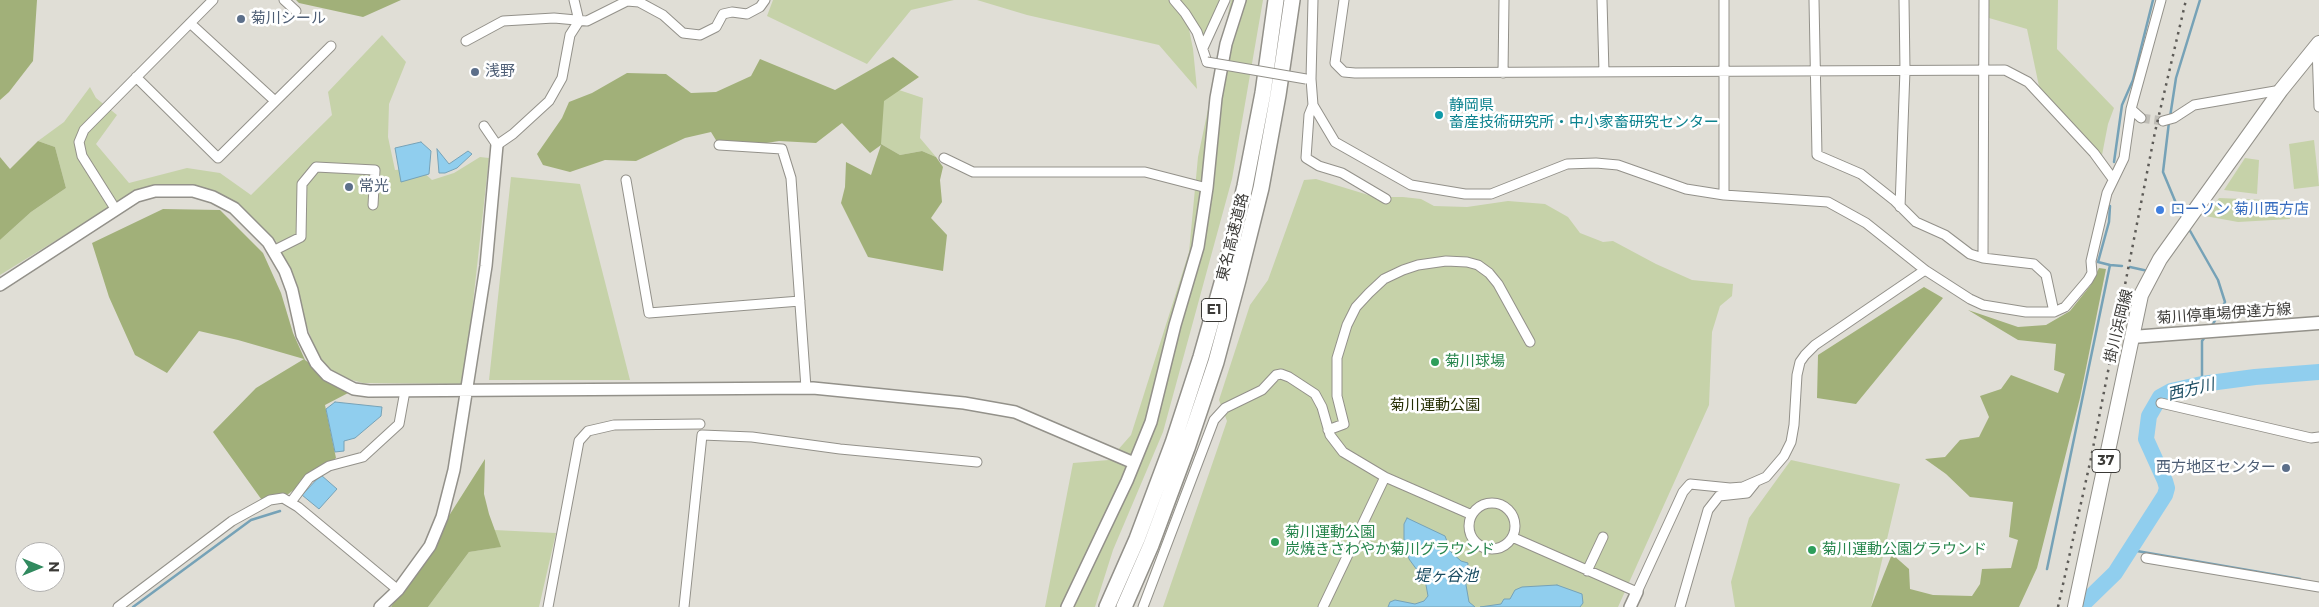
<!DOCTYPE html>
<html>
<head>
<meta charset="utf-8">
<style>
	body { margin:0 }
	#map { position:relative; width:2319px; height:607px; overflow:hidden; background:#e0ded6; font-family:Montserrat,sans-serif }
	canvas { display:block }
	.north { position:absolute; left:15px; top:542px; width:50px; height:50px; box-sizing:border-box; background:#fff; border:1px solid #b1b0af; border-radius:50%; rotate:90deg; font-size:14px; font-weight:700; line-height:20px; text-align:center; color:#3b3a37 }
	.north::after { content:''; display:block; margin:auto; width:18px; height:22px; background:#318a5f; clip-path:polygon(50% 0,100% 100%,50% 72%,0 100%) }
</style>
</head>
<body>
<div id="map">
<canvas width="2319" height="607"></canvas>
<div class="north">N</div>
</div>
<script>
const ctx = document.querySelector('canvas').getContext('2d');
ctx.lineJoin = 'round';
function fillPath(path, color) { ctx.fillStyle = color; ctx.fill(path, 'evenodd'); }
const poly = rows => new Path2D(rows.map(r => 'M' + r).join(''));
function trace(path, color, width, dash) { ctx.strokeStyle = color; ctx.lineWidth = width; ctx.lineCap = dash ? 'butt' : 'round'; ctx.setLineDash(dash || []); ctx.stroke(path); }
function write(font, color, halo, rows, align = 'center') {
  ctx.font = font + ' Montserrat,"Noto Sans JP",sans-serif'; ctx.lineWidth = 5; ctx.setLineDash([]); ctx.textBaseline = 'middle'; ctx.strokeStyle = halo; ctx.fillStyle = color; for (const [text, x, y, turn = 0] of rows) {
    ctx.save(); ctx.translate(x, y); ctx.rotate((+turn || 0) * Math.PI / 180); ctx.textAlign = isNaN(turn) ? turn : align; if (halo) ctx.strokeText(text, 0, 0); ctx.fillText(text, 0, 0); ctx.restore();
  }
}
fillPath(poly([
	[773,0,954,0,911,10,867,64,767,16],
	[977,0,1225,0,1206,41,1186,14,1193,49,1197,89,1159,45,1027,15],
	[1231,0,1263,0,1232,179,1163,432,1113,550,1095,607,1045,607,1073,463,1109,460,1131,435,1189,252,1198,157],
	[1989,0,2058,0,2057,49,2114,108,2108,124,2102,155,2040,91,2027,29,1989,18],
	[382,35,406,62,389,104,388,137,395,170,419,168,432,180,454,173,480,157,489,158,464,384,363,383,338,376,318,357,276,241,216,192,181,185,141,188,0,275,0,240,31,212,66,188,55,147,38,141,64,122,90,87,96,98,117,115,96,144,129,183,187,168,220,173,251,195,332,115,328,92],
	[896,89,923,98,920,138,936,157,922,151,900,155,881,144,880,99],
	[2314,140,2319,186,2294,189,2289,144],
	[2245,158,2259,160,2257,194,2224,190],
	[511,177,580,184,630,380,489,380],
	[1316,179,1375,197,1403,197,1421,199,1434,206,1467,207,1508,201,1545,204,1568,217,1580,233,1603,242,1613,241,1656,264,1692,280,1733,284,1732,296,1720,306,1712,332,1709,405,1618,607,1163,607,1227,421,1219,400,1250,305,1268,280,1304,180],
	[2219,198,2289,201,2290,219,2238,222,2205,216],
	[1791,460,1900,484,1871,607,1735,607,1731,582,1749,518],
	[494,530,556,533,539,607,428,607,469,552,500,547]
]), '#c6d2a9');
fillPath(poly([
	[0,0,37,0,33,61,9,92,0,100],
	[296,0,401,0,363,17,299,3],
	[893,57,919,77,884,101,881,144,900,155,922,151,936,157,943,167,940,180,942,202,931,218,947,235,943,271,868,257,841,203,845,187,846,162,871,175,881,145,870,153,842,123,816,143,779,141,722,150,711,132,685,138,636,161,605,160,570,172,543,165,537,154,562,118,569,102,592,93,627,73,666,74,691,93,716,92,751,76,760,59,835,90],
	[38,141,55,147,66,188,31,212,0,240,0,157,10,169],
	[163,209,220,210,263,253,281,293,293,333,305,360,350,392,325,405,336,458,283,498,264,503,213,432,256,388,304,359,238,340,199,331,167,373,135,355,109,297,92,243],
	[2099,268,2106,269,2080,398,2037,568,2019,607,1871,607,1892,554,1909,569,1910,589,1933,595,1972,596,1980,584,1982,569,2011,568,2018,540,2009,537,2013,502,1970,497,1946,474,1925,459,1945,457,1960,440,1979,437,1989,417,1980,396,2001,389,2011,375,2058,393,2065,374,2054,370,2056,344,2018,340,1968,310,2018,327,2046,325,2070,311,2090,286],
	[1924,287,1943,298,1856,404,1817,398,1818,355],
	[485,459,484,494,489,514,501,547,469,552,428,607,391,607]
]), '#a1b079');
const water = poly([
	[421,142,431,151,429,174,401,182,395,148,421,142],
	[437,149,449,164,468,151,472,154,457,168,445,173,439,173,437,149],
	[335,402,382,407,381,416,355,438,344,441,344,451,335,452,326,409,335,402],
	[321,475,337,489,319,509,302,495,321,475],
	[1407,518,1445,536,1451,552,1461,561,1468,563,1466,585,1469,602,1475,607,1388,607,1390,602,1395,600,1415,604,1424,601,1428,596,1424,574,1417,570,1409,559,1404,539,1404,524,1407,518],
	[1557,585,1582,594,1583,603,1580,607,1480,607,1501,604,1504,599,1510,599,1515,590,1522,587,1557,585]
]);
fillPath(water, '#90ceee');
trace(water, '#76a2b7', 1);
trace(poly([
	[2170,117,2176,78,2200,0],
	[2169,122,2163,172,2183,220],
	[2114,162,2122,105,2133,80,2153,0],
	[2189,229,2218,280,2225,302,2212,326],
	[2110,265,2122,266],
	[2130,267,2148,271],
	[2202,384,2202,341,2205,337],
	[2131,550,2300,579],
	[2047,569,2110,265,2098,262,2109,222,2110,206],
	[133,607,251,520,280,511]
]), '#76a2b7', 2.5);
trace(poly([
	[2080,607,2115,573,2165,495,2167,488,2165,481,2146,439,2149,416,2160,397,2171,391,2202,384,2255,377,2319,372]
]), '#90ceee', 16);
trace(poly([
	[2141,118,2163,121]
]), '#bfbdb6', 9, [9, 4.5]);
const minor = poly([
	[284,0,296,11],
	[1174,0,1185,13,1197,32,1207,62],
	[1313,0,1311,79,1313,105,1335,142,1411,185,1465,194,1491,194,1567,164,1596,163,1618,165,1686,189,1724,195,1828,202,1866,223,1925,270,1970,299,1983,305,2026,312,2054,312,2065,307,2088,280,2092,273,2091,261,2107,193,2124,158,2131,109,2161,0],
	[1344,0,1335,63,1344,72,1355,73,2005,70,2028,82,2094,153,2113,179],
	[1602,0,1604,72],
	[1814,0,1817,155,1861,174,1895,201,1916,222,1945,235,1970,254,1983,258,2034,264,2046,275,2054,312],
	[190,23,275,101],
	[466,41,503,21,554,18,587,21,627,1,639,2,663,15,683,33,700,35,716,27,723,14,732,12,747,14,760,7,765,0],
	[2317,46,2319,107],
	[1203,48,1225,0],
	[1503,73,1504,0],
	[136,77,218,158,331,46],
	[1313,105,1309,115,1306,158,1319,166,1342,173,1386,199],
	[2131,109,2141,118],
	[2163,121,2174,118,2194,105,2281,90],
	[484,126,497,145,513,134,549,101,562,78,570,35,579,21,574,0],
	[719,145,782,149,791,178,806,388],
	[944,158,973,172,1145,172,1207,188],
	[626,180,649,313,800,301],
	[1724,195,1724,0],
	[1900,207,1905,70,1904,0],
	[116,210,82,156,79,142,84,130,213,0],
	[273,251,301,237,302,184,316,167,375,170,373,205],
	[1983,258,1984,0],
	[2161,403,2311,438,2319,437],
	[1328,430,1344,424,1337,396,1337,358,1347,325,1356,307,1369,293,1384,279,1403,270,1418,265,1446,261,1467,262,1478,265,1489,273,1498,284,1530,342],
	[291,502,309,478,329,466,363,457,399,424,405,391],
	'1469 526a23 23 0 1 1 46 0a23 23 0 1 1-46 0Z',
	[1512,537,1637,592,1683,492,1690,484,1730,488,1743,487,1766,477,1784,456,1791,442,1794,425,1797,375,1800,362,1805,355,1815,345,1925,270],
	[2146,558,2319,587],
	[1587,571,1603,537],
	[118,607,232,521,270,500,283,498,298,507,398,590],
	[548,607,579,441,588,431,614,425,700,424],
	[684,607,702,435,752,437,840,449,977,462],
	[1143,607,1214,420,1225,408,1262,390,1276,375,1281,374,1289,377,1315,394,1322,407,1330,435,1343,452,1385,477,1472,515],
	[1323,607,1385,477],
	[1680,607,1708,510,1719,496,1747,493,1755,483]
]);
const tertiary = poly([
	[0,285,137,196,155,191,193,191,213,197,234,208,268,242,285,271,292,290,302,335,316,363,327,375,354,389,369,391,813,388,964,403,1015,412,1134,463],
	[380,607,398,590,430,546,442,517,454,470,486,266,497,145],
	[1067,607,1127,481,1151,422,1175,325,1198,247,1207,188,1216,98,1226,44,1240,0],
	[1630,607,1637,592]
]);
const secondary = poly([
	[2132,337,2319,323]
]);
const primary = poly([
	[2075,607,2141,295,2160,259,2281,90,2319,43]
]);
const motorway = poly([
	[1107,607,1137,539,1173,443,1201,357,1224,276,1245,186,1263,93,1276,0],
	[1124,607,1151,545,1187,448,1216,362,1238,280,1261,188,1278,95,1292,0]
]);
trace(minor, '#93918a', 11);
trace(tertiary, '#93918a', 14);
trace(secondary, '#93918a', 15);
trace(primary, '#93918a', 16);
trace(motorway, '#93918a', 18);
trace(minor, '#fff', 9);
trace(tertiary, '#fff', 11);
trace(secondary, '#fff', 12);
trace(primary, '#fff', 14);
trace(motorway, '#fff', 15);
trace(poly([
	[2058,607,2091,458,2155,132,2186,0]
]), '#5d5b57', 2.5, [2.5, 5]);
const minorBridge = poly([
	[1207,62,1306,79]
]);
trace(minorBridge, '#93918a', 11, []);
trace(minorBridge, '#fff', 9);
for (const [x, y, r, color] of [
	[241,19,5,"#5c6f8a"],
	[475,72,5,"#5c6f8a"],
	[1439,115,5,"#0f9aa8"],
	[349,187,5,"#5c6f8a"],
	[2160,210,5,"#3f7fe0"],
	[1435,362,5,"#2e9e5b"],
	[2286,468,5,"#5c6f8a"],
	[1275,542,5,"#2e9e5b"],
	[1812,550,5,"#2e9e5b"]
]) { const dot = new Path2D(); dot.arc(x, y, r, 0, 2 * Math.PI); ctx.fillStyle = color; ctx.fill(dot); trace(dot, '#fff', 2); }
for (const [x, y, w] of [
	[1214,310,25],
	[2106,461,28]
]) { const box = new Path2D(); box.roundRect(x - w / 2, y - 11.5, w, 23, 4); ctx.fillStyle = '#fff'; ctx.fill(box); trace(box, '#3b3a37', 1); }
write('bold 14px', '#3b3a37', null, [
	["E1",1214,310],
	["37",2106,461]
]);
write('15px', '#4e5e75', '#fff', [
	["菊川シール",251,19],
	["浅野",485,72],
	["常光",359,187],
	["西方地区センター",2276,468,"right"]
], 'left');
write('15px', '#0d838f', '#fff', [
	["静岡県",1449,106],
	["畜産技術研究所・中小家畜研究センター",1449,123]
], 'left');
write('15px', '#366cbe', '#fff', [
	["ローソン 菊川西方店",2170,210]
], 'left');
write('15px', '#3b3a37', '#fff', [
	["東名高速道路",1233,237,-76],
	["菊川停車場伊達方線",2224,314,-4],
	["掛川浜岡線",2119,326,-76]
]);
write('15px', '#27864d', '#fff', [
	["菊川球場",1445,362],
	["菊川運動公園",1285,533],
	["炭焼きさわやか菊川グラウンド",1285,550],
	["菊川運動公園グラウンド",1822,550]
], 'left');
write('15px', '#262f04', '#fff', [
	["菊川運動公園",1435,406]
]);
write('italic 16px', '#1a4c62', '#fff', [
	["西方川",2191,390,-13],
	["堤ヶ谷池",1446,576]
]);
</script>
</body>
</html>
